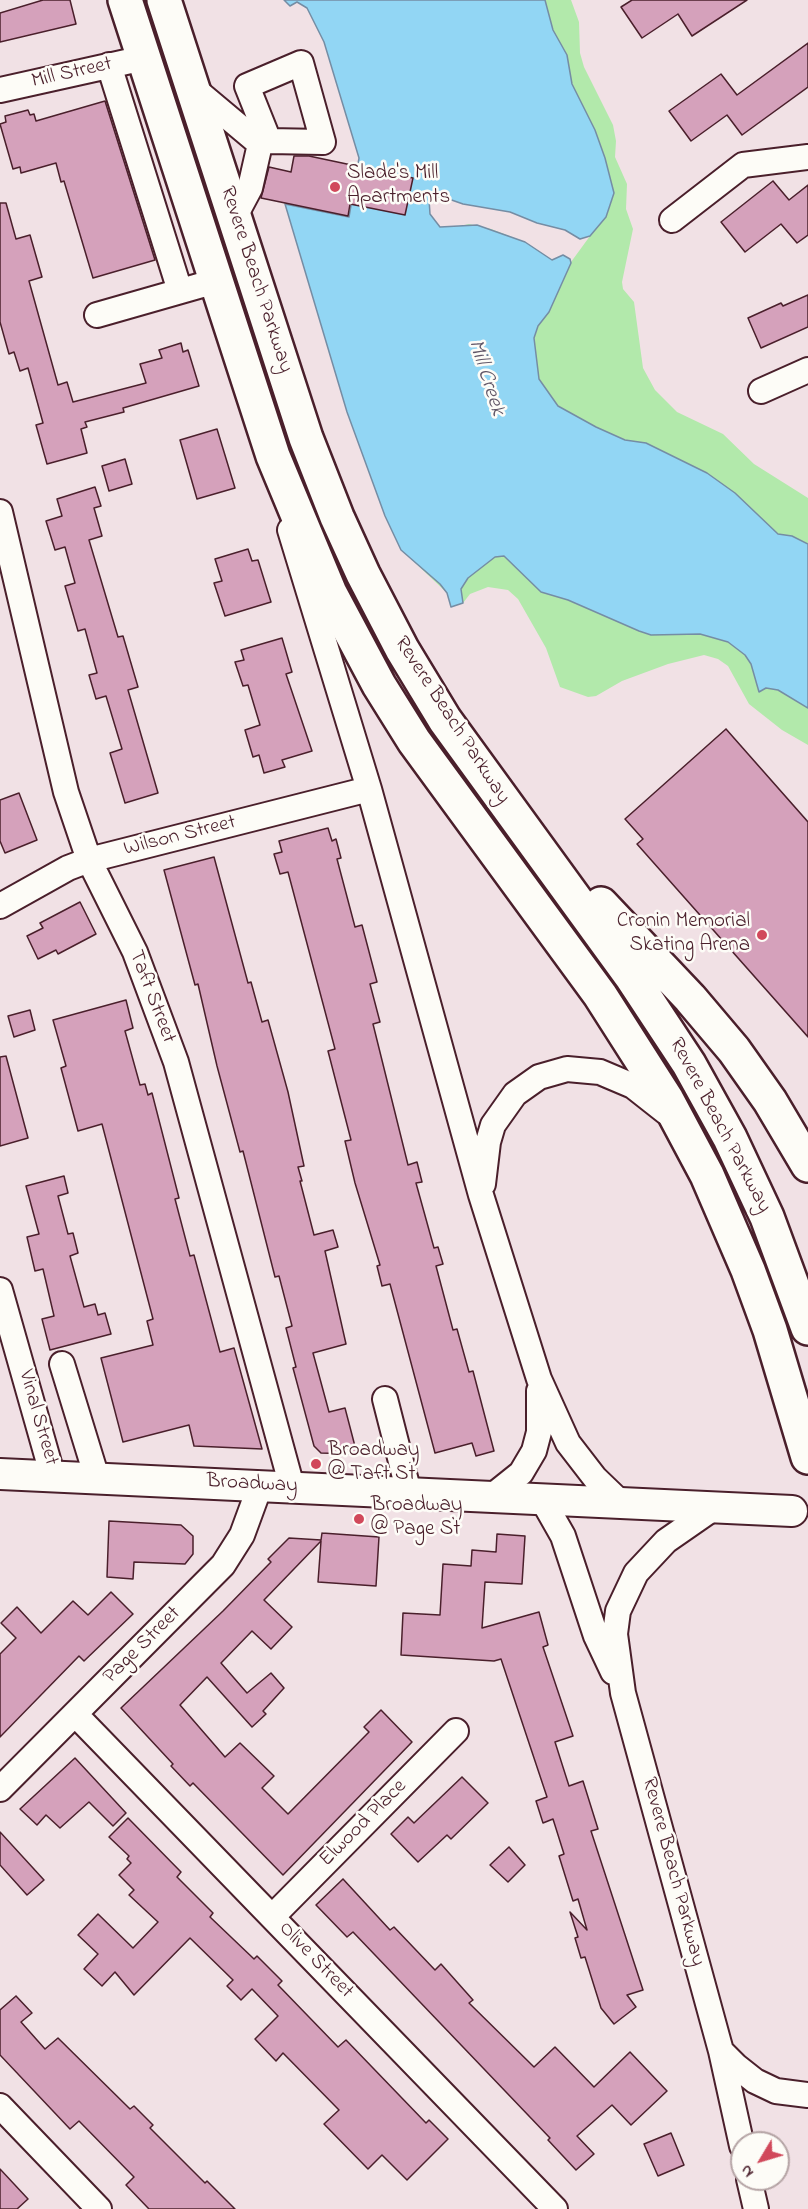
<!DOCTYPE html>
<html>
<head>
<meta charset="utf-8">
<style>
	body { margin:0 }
	#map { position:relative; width:808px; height:2209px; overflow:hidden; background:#f1e1e5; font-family:"Indie Flower",sans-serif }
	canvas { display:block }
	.north { position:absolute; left:730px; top:2131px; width:60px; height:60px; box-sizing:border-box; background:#fdfcf7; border:2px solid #b5a4a5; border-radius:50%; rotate:232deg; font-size:16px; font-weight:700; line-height:24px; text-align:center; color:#4a1f2b }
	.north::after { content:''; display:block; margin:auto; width:21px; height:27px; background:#d1495b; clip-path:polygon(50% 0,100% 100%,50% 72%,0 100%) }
</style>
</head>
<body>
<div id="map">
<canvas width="808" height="2209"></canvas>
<div class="north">N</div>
</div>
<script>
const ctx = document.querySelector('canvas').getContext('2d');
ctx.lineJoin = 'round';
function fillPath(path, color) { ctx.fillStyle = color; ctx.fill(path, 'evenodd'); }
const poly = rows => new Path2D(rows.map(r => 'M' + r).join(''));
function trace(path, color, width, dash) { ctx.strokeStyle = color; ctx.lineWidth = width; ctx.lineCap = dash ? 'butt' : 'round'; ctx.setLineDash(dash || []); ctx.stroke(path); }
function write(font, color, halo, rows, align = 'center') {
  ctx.font = font + ' "Indie Flower",sans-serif'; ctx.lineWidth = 5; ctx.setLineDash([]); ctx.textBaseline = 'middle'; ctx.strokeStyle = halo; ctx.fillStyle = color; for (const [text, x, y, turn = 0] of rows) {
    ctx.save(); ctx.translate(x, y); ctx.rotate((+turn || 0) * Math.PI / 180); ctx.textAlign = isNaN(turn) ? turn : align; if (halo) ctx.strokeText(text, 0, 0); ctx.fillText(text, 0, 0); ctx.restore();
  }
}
fillPath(poly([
	[373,0,571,0,579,22,580,53,584,67,613,125,616,141,615,157,627,184,626,209,633,229,622,282,623,289,634,302,643,368,655,390,677,412,723,434,754,464,808,498,808,583,579,458,424,238,429,199,430,214,440,227,456,227,469,224,491,229,525,242,552,260,563,255,571,262,590,236],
	[379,489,808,643,808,745,782,730,749,704,728,666,718,659,704,655,668,664,622,681,596,696,588,697,560,687,546,648,518,599,508,590,488,587,470,594,463,603,451,607,447,593,409,557,409,549,393,532,385,516]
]), '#b2e9ab');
const water = poly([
	[284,0,545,0,553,30,567,55,572,84,595,130,605,158,614,193,606,217,590,236,580,239,565,230,537,223,510,212,463,204,443,197,429,199,430,214,440,227,477,225,525,242,552,260,563,255,570,259,571,263,549,312,538,326,534,338,539,379,558,406,596,427,625,440,646,443,707,473,735,493,778,534,792,536,808,544,808,708,778,690,766,688,759,692,751,664,745,655,728,642,700,634,651,635,639,631,568,600,541,592,504,556,495,557,468,578,461,589,463,603,451,607,447,593,440,584,401,550,385,516,347,412,285,204,349,217,359,158,324,42,307,8,297,2,290,6,284,0]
]);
fillPath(water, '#92d6f4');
trace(water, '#758da4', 1.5);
const building = poly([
	[43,0,70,0,76,24,0,42,0,13,43,0],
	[632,0,747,0,692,36,678,14,642,38,621,7,632,0],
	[808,43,808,87,742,135,727,115,691,141,669,111,721,74,737,95,808,43],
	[105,101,155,260,93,278,64,181,61,182,56,163,21,173,20,167,13,169,0,124,6,122,5,116,28,110,30,115,34,114,36,121,105,101],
	[294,156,309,156,413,178,405,215,350,204,348,216,261,198,269,167,291,172,294,156],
	[773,181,789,200,808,185,808,235,797,243,781,224,745,252,721,222,773,181],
	[0,203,6,203,16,239,30,235,42,277,29,281,58,385,67,382,73,402,146,383,140,364,162,358,159,350,181,343,183,352,188,350,199,386,123,408,124,412,85,422,87,427,81,429,87,453,47,464,36,425,43,423,28,368,20,371,14,352,9,354,0,322,0,203],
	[808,295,808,327,761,348,748,318,781,303,783,306,808,295],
	[217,429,235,488,197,499,180,440,217,429],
	[125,459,132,484,109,491,102,466,125,459],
	[95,487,101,506,94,508,102,536,89,540,118,637,123,636,138,687,128,690,158,793,125,803,110,753,122,749,106,696,96,699,89,675,97,673,85,629,78,631,65,586,75,583,65,547,55,550,46,521,62,516,57,499,95,487],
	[248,549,252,561,258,560,271,602,225,616,214,583,222,581,215,559,248,549],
	[282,638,292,672,286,674,312,751,282,760,285,767,264,773,259,755,253,757,245,730,260,725,248,685,243,686,235,662,244,660,241,650,282,638],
	[726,729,808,822,808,1037,637,844,643,839,625,819,726,729],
	[19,793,37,840,5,853,0,841,0,800,19,793],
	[328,828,332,841,336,839,341,858,337,859,355,927,362,925,377,982,370,984,380,1022,373,1024,408,1165,417,1162,422,1182,416,1183,434,1248,438,1247,443,1264,436,1266,453,1330,457,1329,469,1372,473,1371,494,1451,476,1456,472,1443,435,1453,390,1284,382,1286,377,1266,380,1265,355,1183,345,1141,351,1140,328,1051,335,1049,288,872,280,874,274,854,282,852,279,841,328,828],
	[214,857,248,983,251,982,262,1022,268,1020,288,1092,304,1166,298,1167,302,1181,300,1181,314,1235,333,1230,338,1247,325,1251,346,1344,313,1353,329,1412,345,1408,357,1454,321,1453,314,1446,293,1368,296,1367,286,1328,292,1326,279,1276,275,1277,243,1151,240,1152,217,1066,198,984,195,985,164,870,214,857],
	[80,902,96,934,58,954,56,950,38,959,27,936,43,928,40,923,80,902],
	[126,1000,133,1028,125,1031,140,1085,145,1084,148,1095,152,1093,179,1198,175,1199,190,1256,194,1255,220,1352,234,1348,262,1449,194,1446,189,1425,123,1442,101,1358,153,1345,147,1321,153,1319,102,1124,78,1131,61,1068,66,1066,53,1020,126,1000],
	[30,1010,35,1030,14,1037,8,1016,30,1010],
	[6,1056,28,1138,0,1146,0,1057,6,1056],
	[64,1176,68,1193,58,1196,68,1234,73,1233,78,1253,70,1256,84,1307,95,1304,98,1315,105,1313,111,1334,50,1350,42,1319,54,1316,43,1269,35,1271,27,1237,39,1234,26,1186,64,1176],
	[109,1521,181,1525,193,1536,193,1554,185,1564,134,1562,133,1579,107,1577,109,1521],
	[322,1533,379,1537,376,1586,318,1582,321,1541,264,1600,292,1627,271,1649,252,1631,221,1663,247,1693,271,1673,284,1688,263,1711,266,1714,252,1727,207,1677,180,1705,225,1757,240,1743,274,1776,262,1788,288,1814,369,1732,364,1727,381,1710,412,1742,283,1875,193,1783,190,1786,171,1766,173,1764,121,1708,223,1611,271,1562,268,1559,289,1538,321,1540,322,1533],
	[497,1534,525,1536,522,1584,485,1582,482,1628,539,1612,548,1645,543,1647,573,1736,555,1742,569,1786,583,1781,598,1829,591,1831,643,1990,627,1995,636,2007,614,2024,601,2008,585,1957,581,1958,575,1938,578,1937,570,1912,587,1930,578,1899,573,1901,559,1856,564,1854,553,1819,543,1823,536,1801,547,1797,501,1659,494,1661,401,1655,403,1613,440,1615,443,1564,471,1566,472,1550,496,1552,497,1534],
	[111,1592,133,1614,84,1661,79,1656,0,1737,0,1654,16,1638,1,1623,17,1607,41,1633,73,1601,88,1615,111,1592],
	[75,1758,126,1813,113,1826,89,1802,60,1828,46,1815,37,1825,20,1809,75,1758],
	[462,1777,488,1803,451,1839,447,1835,418,1862,391,1834,408,1817,414,1823,462,1777],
	[128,1818,181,1872,177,1877,213,1913,210,1917,254,1959,257,1956,282,1981,278,1985,338,2047,346,2040,426,2123,429,2120,448,2139,407,2180,382,2155,368,2169,324,2124,339,2110,283,2053,276,2061,255,2039,278,2016,252,1989,241,2000,227,1986,233,1980,190,1938,134,1995,115,1972,102,1986,84,1969,98,1954,78,1935,98,1914,133,1948,158,1922,129,1895,134,1890,119,1875,131,1863,127,1859,129,1856,109,1837,128,1818],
	[0,1832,44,1880,27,1895,0,1865,0,1832],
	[509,1847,525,1865,508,1882,490,1865,509,1847],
	[343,1879,390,1930,394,1927,435,1970,441,1964,473,2000,469,2003,534,2067,555,2047,594,2087,630,2052,667,2091,631,2125,612,2105,577,2136,594,2154,576,2170,548,2140,550,2138,353,1932,347,1937,316,1905,343,1879],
	[16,1996,32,2013,21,2022,45,2049,58,2038,130,2109,134,2106,153,2125,150,2128,205,2183,207,2181,235,2209,149,2209,126,2185,134,2177,79,2121,70,2129,0,2055,0,2010,16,1996],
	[671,2133,684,2165,658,2176,644,2144,671,2133],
	[0,2169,28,2199,17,2209,0,2209,0,2169]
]);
fillPath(building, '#d5a1bb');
trace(building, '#4a1f2b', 1.5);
const minor = poly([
	[109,65,180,291],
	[192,87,260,144,250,188,234,218],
	[0,90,144,58],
	[260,144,269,141,323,142,301,63,247,86,269,141],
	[672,220,743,165,808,157],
	[97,315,216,281],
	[761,391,808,370],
	[0,512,66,792,89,860,135,952,176,1062,292,1487],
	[290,530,369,789,481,1195,539,1379,568,1443,595,1478,621,1503],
	[0,906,68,868,89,860,369,789],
	[483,1184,488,1142,493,1125,515,1094,539,1077,567,1069,600,1072,633,1086,666,1112],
	[0,1290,53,1477],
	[62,1364,97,1478],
	[385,1399,409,1493],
	[491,1497,521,1473,534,1451,539,1432,539,1391],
	[542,1499,563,1536,596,1636,613,1672],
	[715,1507,666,1541,636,1573,618,1611,615,1634,623,1693,721,2051,742,2146],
	[75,1714,555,2209],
	[0,1789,223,1565,242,1535,260,1486],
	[272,1917,456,1731],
	[721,2051,736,2066,755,2081,776,2091,808,2095],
	[0,2106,99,2209],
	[749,2179,756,2209]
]);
const major = poly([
	[0,1474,792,1511]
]);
const highway = poly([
	[125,0,273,456,330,593,379,685,414,741,600,995,667,1100,707,1175,748,1270,770,1330,808,1457],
	[164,0,306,438,337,517,363,574,402,649,445,720,631,976,689,1064,730,1138,767,1217,808,1328],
	[601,904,690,998,734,1050,770,1101,808,1165]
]);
trace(minor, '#4a1f2b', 28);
trace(major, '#4a1f2b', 34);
trace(highway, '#4a1f2b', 38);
trace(minor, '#fdfcf7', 24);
trace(major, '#fdfcf7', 30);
trace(highway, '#fdfcf7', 33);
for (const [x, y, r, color] of [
	[335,187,6,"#d1495b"],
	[762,935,6,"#d1495b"],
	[316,1464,6,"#d1495b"],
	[359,1519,6,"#d1495b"]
]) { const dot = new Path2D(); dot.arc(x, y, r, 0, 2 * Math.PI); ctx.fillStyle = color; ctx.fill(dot); trace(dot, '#fdfcf7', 2); }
write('21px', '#4a1f2b', '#fdfcf7', [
	["Mill Street",72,74,-13],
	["Revere Beach Parkway",255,280,72],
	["Revere Beach Parkway",451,721,57],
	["Wilson Street",180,837,-14],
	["Taft Street",151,997,69],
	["Revere Beach Parkway",719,1126,62],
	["Vinal Street",37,1418,74],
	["Broadway",252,1485,3],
	["Page Street",143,1646,-45],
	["Elwood Place",364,1824,-45],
	["Revere Beach Parkway",672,1872,75],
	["Olive Street",315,1961,46]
]);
write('21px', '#4a1f2b', '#fdfcf7', [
	["Slade's Mill",347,175],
	["Apartments",347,199],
	["Cronin Memorial",750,923,"right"],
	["Skating Arena",750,947,"right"],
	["Broadway",328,1452],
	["@ Taft St",328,1476],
	["Broadway",371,1507],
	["@ Page St",371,1531]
], 'left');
write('italic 22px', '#605667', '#fdfcf7', [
	["Mill Creek",485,378,72]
]);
</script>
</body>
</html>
